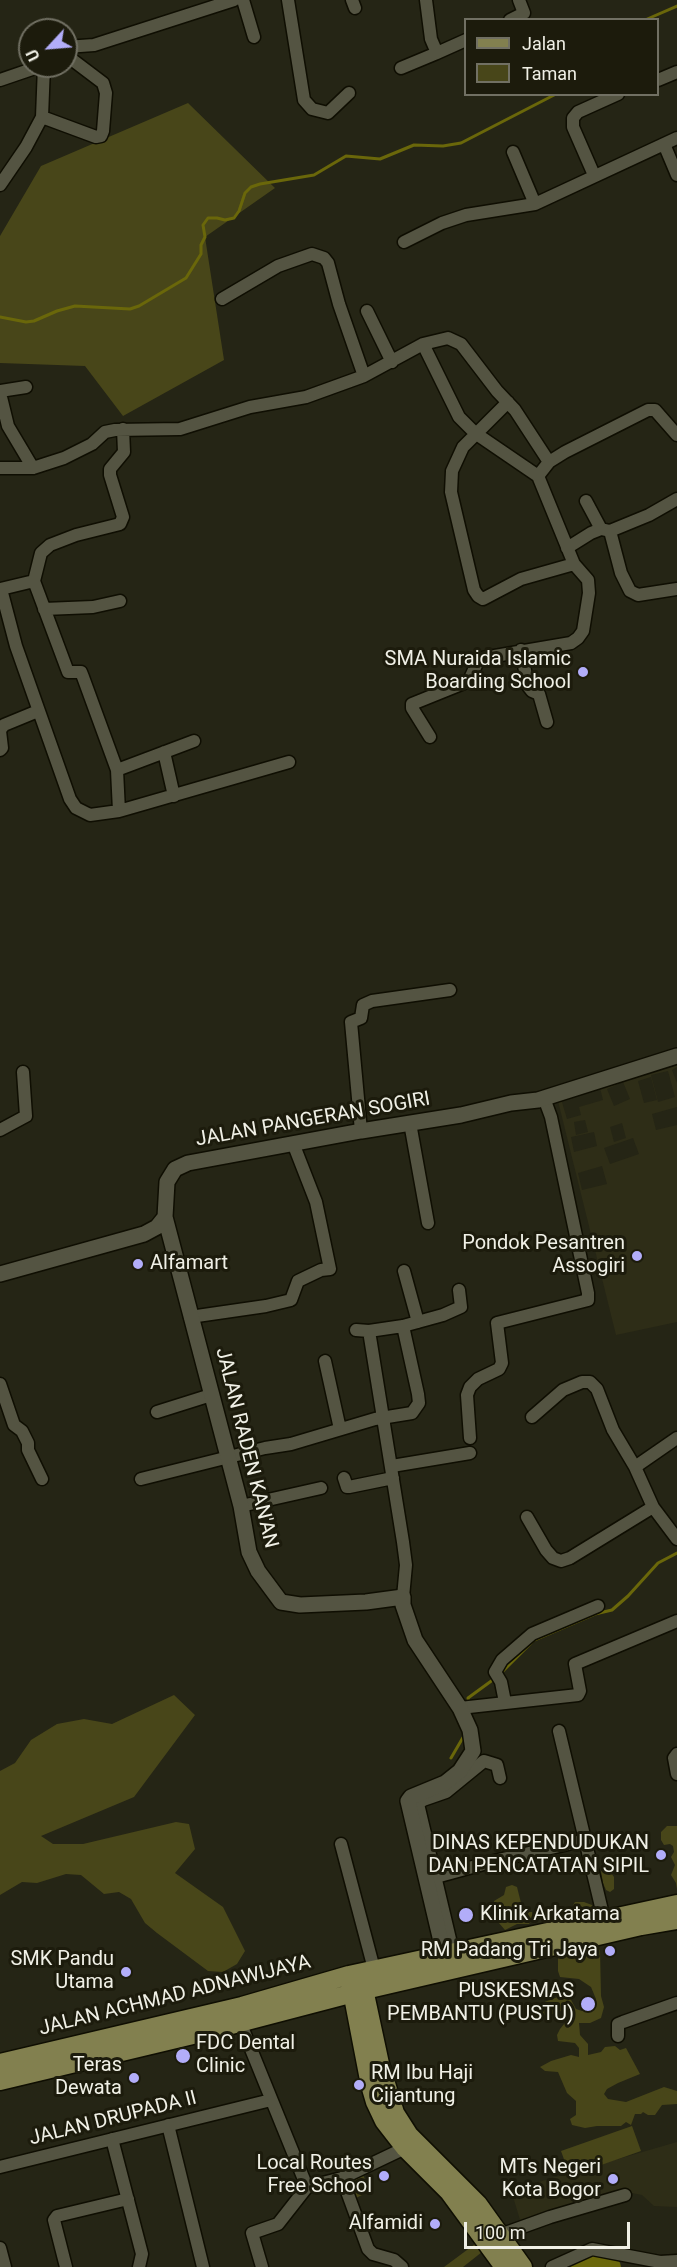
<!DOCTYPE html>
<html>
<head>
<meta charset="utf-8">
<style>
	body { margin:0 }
	#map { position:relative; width:677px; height:2267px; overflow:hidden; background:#252515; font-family:Roboto,sans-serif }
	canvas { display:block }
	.legend { position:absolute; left:464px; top:18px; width:195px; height:78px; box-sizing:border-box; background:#1c1b0c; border:2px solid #717063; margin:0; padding:8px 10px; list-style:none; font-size:18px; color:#f0f0e6 }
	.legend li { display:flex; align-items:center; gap:12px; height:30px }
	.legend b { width:30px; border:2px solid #717063 }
	.north { position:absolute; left:18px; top:18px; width:60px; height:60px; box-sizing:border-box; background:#1c1b0c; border:2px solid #717063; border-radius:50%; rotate:244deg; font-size:16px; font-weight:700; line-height:24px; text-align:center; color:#f0f0e6 }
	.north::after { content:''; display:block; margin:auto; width:21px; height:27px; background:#b2adf9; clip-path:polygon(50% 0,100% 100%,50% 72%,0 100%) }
	.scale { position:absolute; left:464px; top:2222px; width:166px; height:27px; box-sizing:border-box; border:3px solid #f0f0e6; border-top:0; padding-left:8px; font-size:18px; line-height:21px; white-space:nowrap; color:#f0f0e6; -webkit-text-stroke:4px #1c1b0c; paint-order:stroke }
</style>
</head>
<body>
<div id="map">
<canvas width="677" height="2267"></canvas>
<ul class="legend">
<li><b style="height:8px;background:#82804f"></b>Jalan</li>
<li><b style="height:16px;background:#484619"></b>Taman</li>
</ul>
<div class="north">U</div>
<div class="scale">100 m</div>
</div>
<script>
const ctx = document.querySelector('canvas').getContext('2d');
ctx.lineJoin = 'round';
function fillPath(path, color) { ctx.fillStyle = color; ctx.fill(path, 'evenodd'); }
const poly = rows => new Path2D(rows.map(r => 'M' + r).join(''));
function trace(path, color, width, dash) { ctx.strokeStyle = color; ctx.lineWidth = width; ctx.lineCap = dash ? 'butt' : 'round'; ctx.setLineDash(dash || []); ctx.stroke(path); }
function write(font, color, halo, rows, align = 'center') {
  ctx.font = font + ' Roboto,sans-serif'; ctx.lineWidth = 6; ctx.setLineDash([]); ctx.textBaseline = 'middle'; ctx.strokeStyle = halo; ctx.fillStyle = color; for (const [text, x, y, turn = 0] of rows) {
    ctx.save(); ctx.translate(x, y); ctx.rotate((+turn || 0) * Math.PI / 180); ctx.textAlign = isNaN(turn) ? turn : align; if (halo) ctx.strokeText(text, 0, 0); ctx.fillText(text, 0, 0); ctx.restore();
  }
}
fillPath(poly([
	[677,1065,677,1067,672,1070,677,1083,677,1107,652,1114,656,1130,677,1125,677,1322,616,1335,557,1097],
	[668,1071,675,1097,658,1102,651,1075],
	[651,1077,657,1100,644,1103,638,1081],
	[623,1082,630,1099,614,1106,607,1089],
	[600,1088,603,1100,579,1107,581,1115,567,1119,561,1099],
	[585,1120,588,1132,576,1135,574,1122],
	[622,1123,626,1138,614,1142,610,1127],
	[594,1132,597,1146,574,1152,571,1137],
	[633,1138,639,1154,610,1164,604,1148],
	[602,1166,607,1184,582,1190,578,1173],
	[677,2142,677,2207,654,2206,642,2195,627,2192,521,2223,511,2190]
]), '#2e2d17');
fillPath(poly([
	[188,103,275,188,205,237,224,360,123,416,85,366,0,363,0,236,41,166],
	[174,1695,195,1715,134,1797,41,1836,53,1844,83,1844,176,1822,189,1824,195,1849,175,1873,223,1907,245,1951,237,1964,223,1972,208,1971,157,1933,145,1923,131,1899,119,1892,104,1894,81,1875,66,1874,37,1883,22,1882,0,1895,0,1771,15,1763,31,1740,57,1724,84,1719,112,1724],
	[667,1826,677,1826,677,1889,676,1883,671,1875,675,1865,671,1857,674,1852,673,1846,670,1844,664,1845,661,1840,661,1832],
	[605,1868,609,1870,614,1877,614,1889,610,1892,606,1890,603,1883,601,1871],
	[512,1885,517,1887,521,1903,529,1912,532,1912,533,1919,529,1924,517,1924,505,1930,492,1915,495,1907,494,1901,504,1895,506,1887],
	[575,1902,584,1902,592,1905,593,1914,582,1919,574,1909,573,1905],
	[589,1944,600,1950,601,1996,604,2007,601,2018,590,2023,579,2023,580,2035,588,2044,588,2055,601,2052,605,2047,615,2046,620,2050,626,2048,640,2074,618,2083,607,2089,604,2094,608,2099,626,2102,664,2087,677,2091,677,2104,662,2105,655,2115,648,2115,643,2112,641,2114,635,2114,631,2125,626,2122,621,2126,597,2126,585,2128,572,2125,570,2119,576,2115,576,2101,567,2093,558,2072,545,2071,540,2067,551,2061,571,2055,579,2057,579,2048,575,2043,558,2041,557,2035,560,2029,569,2018,566,2013,560,2011,548,2016,542,2015,538,2010,540,2004,547,2001,566,1994,570,1998,576,2009,582,2011,594,2006,596,1999,591,1987,579,1979,560,1977,558,1971,558,1956,564,1951],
	[632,2126,641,2151,570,2176,561,2151],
	[361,2170,370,2191,352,2200,342,2177],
	[475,2244,482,2252,463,2267,444,2267],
	[579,2250,606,2257,608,2266,614,2267,547,2267,560,2262,577,2266,584,2259]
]), '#484619');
trace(poly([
	[645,20,677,6],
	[0,317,26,322,34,321,57,311,75,306,130,309,139,306,186,278,201,254,201,245,205,237,203,225,208,218,217,218,225,220,234,218,239,211,245,193,251,187,260,184,314,175,346,156,380,159,414,145,443,146,461,143,556,94],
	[499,1675,534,1640,595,1614,612,1610,628,1596,658,1563,677,1553],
	[469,1705,468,1698,494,1679],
	[451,1758,465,1734]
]), '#6a670a', 3);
trace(poly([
	[563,2267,578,2260,600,2256,611,2267]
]), '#6a670a', 20);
const minor = poly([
	[243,0,254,37],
	[288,0,304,100,312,109,328,113,349,93],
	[352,0,355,8],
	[510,20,524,13,519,0],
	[66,47,94,45,234,0],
	[437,53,466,40],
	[401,68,437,53,431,39,426,0],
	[0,80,41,66],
	[658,80,677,72],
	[42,117,96,137,101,136,103,131,106,93,103,83,66,55],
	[664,144,677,175],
	[513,152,535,204],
	[594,175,573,127,573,118,578,112,618,94],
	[0,185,26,147,42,117,44,66],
	[404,242,442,223,466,215,535,204,677,138],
	[222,299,278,266,312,254,324,258,328,263,339,304,364,376],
	[367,311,392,362],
	[423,344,459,417,475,433,538,476,574,564,588,580,589,593,583,631,578,638,571,643,483,658,477,663,469,681,412,704,412,708,430,737],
	[0,391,26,387],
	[0,393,8,426,33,468],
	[508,402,463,447,452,471,451,492,474,590,478,596,483,599,521,579,574,564],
	[123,429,124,452,110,469,110,475,123,517,120,524,76,535,50,545,41,553,34,581,1,589,16,646,70,799,76,808,90,815,119,811,289,762],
	[0,468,33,468,64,458,92,444,105,432,115,430,180,429,250,407,306,397,364,376,423,344,448,338,461,344,497,391,515,410,549,462],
	[538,476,549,462,565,452,648,410,655,410,677,435],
	[586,501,601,529],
	[610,531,621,573,630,591,638,595,677,589],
	[567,548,591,533,601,529,610,531,649,515,677,499],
	[34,581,68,672,81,672,83,677,117,770,119,811],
	[44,609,93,607,120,601],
	[521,650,528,686,532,691,539,694,547,722],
	[0,730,4,725,38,711],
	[0,731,2,748,0,750],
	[164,752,174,796],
	[117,770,194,741],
	[410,1123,428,1223],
	[0,1130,26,1116,23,1072],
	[361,1131,351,1022,361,1018,363,1005,372,1001,450,990],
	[404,1271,418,1322],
	[190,1317,266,1306,291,1300,298,1281,321,1270,330,1269,316,1202,293,1143],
	[356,1330,369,1331,403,1326,443,1315,461,1307,459,1290],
	[369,1331,403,1542,406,1565,403,1597],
	[325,1361,340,1429],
	[0,1384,14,1425,22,1431,28,1443,28,1450,42,1479],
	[157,1412,211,1395],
	[532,1417,563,1390,582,1382,590,1382,597,1389,613,1430,635,1467,653,1507,677,1539],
	[470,1438,467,1395,470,1387,478,1379,499,1369,502,1363,497,1323,588,1300,588,1293,551,1117,544,1098],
	[392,1466,470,1453],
	[635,1467,677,1438],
	[344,1478,347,1487,349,1487,393,1478],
	[141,1479,265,1448,291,1444,375,1419,412,1413,419,1403,418,1394,403,1326],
	[241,1506,321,1488],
	[527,1517,546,1550,553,1558,561,1561,570,1558,653,1507],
	[505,1702,501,1682,495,1672,502,1660,532,1634,598,1606],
	[460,1708,578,1695,580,1691,575,1664,677,1621],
	[559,1731,604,1919],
	[677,1754,674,1758,677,1774],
	[341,1844,374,1969],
	[436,1877,498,1860,586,1840],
	[453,1952,418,1804,423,1800,446,1792,484,1761,497,1765,500,1778],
	[240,2022,307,2187],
	[618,2036,618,2024,623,2022,677,2003],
	[168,2125,203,2267],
	[112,2139,142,2254,139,2267],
	[0,2167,271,2100],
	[342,2178,368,2249,373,2254,394,2260,402,2267],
	[500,2235,550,2217,625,2195],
	[0,2248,5,2267],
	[66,2267,54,2220,57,2216,128,2199],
	[262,2267,252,2233,278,2224,307,2187,342,2178,405,2148],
	[552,2267,592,2249,660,2262,677,2261]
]);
const tertiary = poly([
	[165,1217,241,1506,249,1552,258,1571,281,1602,300,1605,366,1602,403,1597,403,1605,415,1640,460,1708,470,1730,473,1751,460,1771,445,1783,411,1797,408,1801,444,1954],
	[0,1274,144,1234,157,1227,165,1217,167,1182,175,1169,188,1163,361,1131,461,1115,511,1103,538,1100,677,1056]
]);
const primary = poly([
	[362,1980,380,2064,395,2113,409,2135,478,2204,523,2267],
	[350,1981,370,2085,375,2102,384,2121,405,2148,449,2192,504,2267],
	[0,2063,242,2006,349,1975,677,1904],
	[0,2081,197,2034,365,1990,641,1926,677,1920]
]);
trace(minor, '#0f0e02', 15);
trace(tertiary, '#0f0e02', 18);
trace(primary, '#0f0e02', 21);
trace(minor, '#545442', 12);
trace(tertiary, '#545442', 15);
trace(primary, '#82804f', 18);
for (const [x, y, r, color] of [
	[583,672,6,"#b2adf9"],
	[637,1256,6,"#b2adf9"],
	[138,1264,6,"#b2adf9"],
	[661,1855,6,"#b2adf9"],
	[466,1915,8,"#b2adf9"],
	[610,1951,6,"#b2adf9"],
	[126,1972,6,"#b2adf9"],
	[588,2004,8,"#b2adf9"],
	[183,2056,8,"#b2adf9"],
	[134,2078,6,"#b2adf9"],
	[359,2085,6,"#b2adf9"],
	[384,2176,6,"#b2adf9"],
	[613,2179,6,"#b2adf9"],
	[435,2224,6,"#b2adf9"]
]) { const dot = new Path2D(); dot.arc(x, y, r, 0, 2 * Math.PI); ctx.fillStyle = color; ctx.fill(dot); trace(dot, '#1c1b0c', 2); }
write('20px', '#f0f0e6', '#1c1b0c', [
	["SMA Nuraida Islamic",571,660],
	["Boarding School",571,683],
	["Pondok Pesantren",625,1244],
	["Assogiri",625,1267],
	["Alfamart",150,1264,"left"],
	["DINAS KEPENDUDUKAN",649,1844],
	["DAN PENCATATAN SIPIL",649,1867],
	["Klinik Arkatama",480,1915,"left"],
	["RM Padang Tri Jaya",598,1951],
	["SMK Pandu",114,1960],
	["Utama",114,1983],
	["PUSKESMAS",574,1992],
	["PEMBANTU (PUSTU)",574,2015],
	["FDC Dental",196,2044,"left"],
	["Clinic",196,2067,"left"],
	["Teras",122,2066],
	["Dewata",122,2089],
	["RM Ibu Haji",371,2074,"left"],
	["Cijantung",371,2097,"left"],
	["Local Routes",372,2164],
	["Free School",372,2187],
	["MTs Negeri",601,2168],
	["Kota Bogor",601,2191],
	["Alfamidi",423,2224]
], 'right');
write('20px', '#f0f0e6', '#1c1b0c', [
	["JALAN PANGERAN SOGIRI",313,1120,-10],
	["JALAN RADEN KAN'AN",246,1448,76],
	["JALAN ACHMAD ADNAWIJAYA",175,1996,-14],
	["JALAN DRUPADA II",113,2119,-14]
]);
</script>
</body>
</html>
